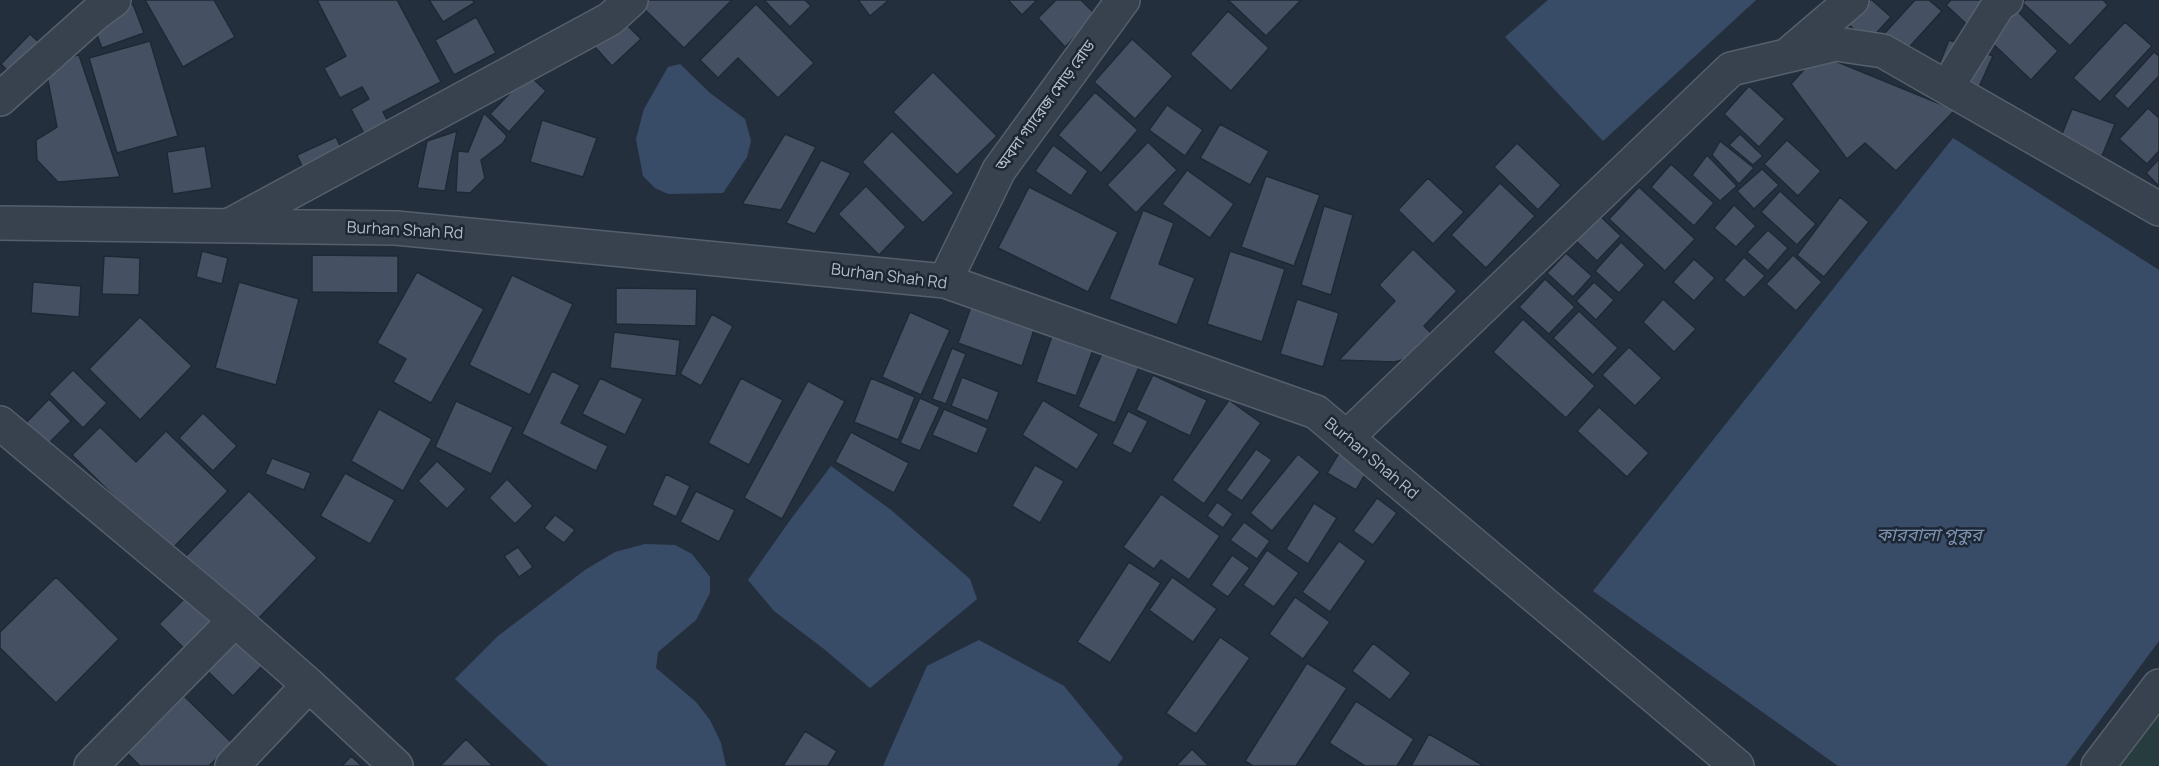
<!DOCTYPE html>
<html>
<head>
<meta charset="utf-8">
<style>
	body { margin:0 }
	canvas { display:block; background:#242f3e }
</style>
</head>
<body>
<canvas width="2159" height="766"></canvas>
<script>
const ctx = document.querySelector('canvas').getContext('2d');
ctx.lineJoin = 'round';
function fillPath(path, color) { ctx.fillStyle = color; ctx.fill(path, 'evenodd'); }
const poly = rows => new Path2D(rows.map(r => 'M' + r).join(''));
function trace(path, color, width, dash) { ctx.strokeStyle = color; ctx.lineWidth = width; ctx.lineCap = dash ? 'butt' : 'round'; ctx.setLineDash(dash || []); ctx.stroke(path); }
function write(font, color, halo, rows, align = 'center') {
  ctx.font = font + ' Manrope,"Noto Sans Bengali",sans-serif'; ctx.lineWidth = 5; ctx.setLineDash([]); ctx.textBaseline = 'middle'; ctx.strokeStyle = halo; ctx.fillStyle = color; for (const [text, x, y, turn = 0] of rows) {
    ctx.save(); ctx.translate(x, y); ctx.rotate((+turn || 0) * Math.PI / 180); ctx.textAlign = isNaN(turn) ? turn : align; if (halo) ctx.strokeText(text, 0, 0); ctx.fillText(text, 0, 0); ctx.restore();
  }
}
fillPath(poly([
	[2159,711,2159,766,2117,766]
]), '#263c3f');
fillPath(poly([
	[1548,0,1756,0,1603,141,1505,37],
	[680,64,710,93,745,119,751,141,747,157,723,193,668,194,655,188,643,176,636,139,644,109,668,67],
	[1953,138,2159,270,2159,641,2066,766,1838,766,1593,591],
	[831,466,891,510,970,579,977,599,870,688,824,649,774,611,748,580,791,519],
	[645,544,675,545,692,554,710,577,710,593,696,620,658,652,656,668,696,702,710,720,721,743,726,766,548,766,455,679,498,636,585,570,615,552],
	[979,640,1064,686,1123,758,1117,766,883,766,927,666]
]), '#394c67');
const building = poly([
	[145,0,214,0,235,37,183,67,145,0],
	[317,0,397,0,441,82,383,112,391,127,367,139,351,109,369,99,362,87,340,98,324,68,346,56,317,0],
	[429,0,473,0,474,3,443,22,429,0],
	[646,0,732,0,684,48,640,5,646,0],
	[764,0,805,0,811,6,790,27,764,0],
	[858,0,889,0,870,16,858,0],
	[1008,0,1037,0,1022,15,1008,0],
	[1056,0,1081,0,1096,15,1065,47,1038,18,1056,0],
	[1228,0,1301,0,1266,36,1228,0],
	[1849,0,1872,0,1891,17,1868,42,1837,14,1849,0],
	[1915,0,1929,0,1942,11,1903,54,1883,35,1915,0],
	[1951,0,2009,0,1977,34,1946,5,1951,0],
	[2025,0,2103,0,2108,5,2070,46,2023,3,2025,0],
	[133,4,144,33,102,48,91,20,133,4],
	[756,4,814,63,778,98,738,58,718,78,700,60,756,4],
	[1228,11,1269,48,1231,91,1190,54,1228,11],
	[2017,11,2058,51,2031,80,1989,40,2017,11],
	[476,17,496,53,454,75,435,40,476,17],
	[623,21,641,39,612,66,595,47,623,21],
	[2125,22,2152,46,2100,102,2073,78,2125,22],
	[30,34,43,46,13,76,1,64,30,34],
	[1132,39,1173,76,1135,119,1094,82,1132,39],
	[1949,40,1993,56,1979,87,1937,70,1949,40],
	[150,41,178,136,117,153,89,58,150,41],
	[2154,52,2159,56,2159,76,2128,109,2114,96,2154,52],
	[1818,54,1955,110,1896,171,1865,143,1847,159,1791,84,1818,54],
	[79,55,120,177,58,182,37,160,36,140,57,127,44,61,79,55],
	[933,72,997,136,957,175,893,112,933,72],
	[528,74,546,91,509,132,490,114,528,74],
	[1749,86,1785,119,1759,147,1724,114,1749,86],
	[1095,92,1138,130,1101,173,1058,135,1095,92],
	[1167,105,1203,130,1185,156,1149,130,1167,105],
	[2148,108,2159,118,2159,151,2147,164,2119,139,2148,108],
	[2072,109,2115,124,2102,156,2060,139,2072,109],
	[484,113,507,136,503,143,481,160,485,178,470,193,456,192,458,151,468,152,484,113],
	[542,120,597,138,583,177,530,162,542,120],
	[1220,124,1269,151,1250,185,1200,158,1220,124],
	[457,131,445,191,417,188,427,141,457,131],
	[892,131,954,193,923,223,862,162,892,131],
	[785,134,816,147,781,210,742,204,785,134],
	[1740,134,1763,156,1753,165,1729,145,1740,134],
	[336,137,345,157,306,175,297,155,336,137],
	[1787,140,1821,171,1798,196,1764,164,1787,140],
	[1720,141,1754,168,1739,184,1712,155,1720,141],
	[1148,142,1177,170,1136,213,1107,185,1148,142],
	[1517,143,1561,185,1538,210,1494,167,1517,143],
	[1053,145,1088,171,1071,196,1035,171,1053,145],
	[205,146,212,188,173,194,167,152,205,146],
	[1707,155,1737,186,1720,201,1692,175,1707,155],
	[2159,159,2159,186,2146,173,2159,159],
	[821,160,851,173,815,234,786,223,821,160],
	[1671,164,1714,203,1694,226,1651,187,1671,164],
	[1762,169,1779,185,1754,209,1737,191,1762,169],
	[1187,170,1234,204,1210,238,1162,204,1187,170],
	[1266,176,1320,195,1294,266,1241,247,1266,176],
	[1428,178,1464,212,1433,244,1398,210,1428,178],
	[1500,183,1535,216,1486,268,1451,235,1500,183],
	[866,186,906,227,879,255,838,214,866,186],
	[1029,187,1118,232,1088,292,998,248,1029,187],
	[1639,187,1695,239,1665,271,1609,219,1639,187],
	[1780,191,1816,224,1797,245,1761,212,1780,191],
	[1840,197,1869,222,1824,277,1797,255,1840,197],
	[1734,205,1756,226,1736,247,1714,228,1734,205],
	[1324,206,1353,215,1331,295,1301,285,1324,206],
	[1143,210,1174,223,1159,264,1195,278,1177,325,1109,299,1143,210],
	[1598,214,1621,236,1597,261,1574,239,1598,214],
	[1768,230,1788,248,1768,271,1747,252,1768,230],
	[1621,242,1645,265,1619,293,1595,271,1621,242],
	[1413,249,1457,291,1424,326,1438,340,1421,355,1394,362,1339,360,1395,301,1379,285,1413,249],
	[202,251,228,258,222,284,196,277,202,251],
	[1230,251,1285,269,1262,342,1207,324,1230,251],
	[1566,253,1592,276,1573,297,1547,273,1566,253],
	[312,255,398,256,398,293,312,292,312,255],
	[1793,255,1822,282,1796,311,1766,284,1793,255],
	[104,256,140,258,139,295,102,294,104,256],
	[1744,257,1765,276,1744,298,1724,280,1744,257],
	[1694,259,1715,278,1694,301,1673,282,1694,259],
	[417,272,484,309,431,403,393,382,406,359,377,343,417,272],
	[512,275,573,304,530,395,469,365,512,275],
	[1545,279,1575,307,1549,334,1519,307,1545,279],
	[33,282,81,286,79,317,31,313,33,282],
	[239,282,299,299,276,385,215,368,239,282],
	[1594,282,1614,300,1596,320,1576,301,1594,282],
	[616,288,697,289,696,326,616,324,616,288],
	[1297,299,1339,313,1323,367,1280,354,1297,299],
	[1663,299,1696,329,1674,352,1643,322,1663,299],
	[972,304,1035,327,1022,366,958,343,972,304],
	[1579,311,1618,348,1593,375,1553,338,1579,311],
	[910,312,950,330,921,395,882,377,910,312],
	[712,314,733,326,701,386,680,374,712,314],
	[140,317,192,366,140,420,89,369,140,317],
	[1523,319,1595,386,1566,418,1493,352,1523,319],
	[614,332,680,340,676,376,610,368,614,332],
	[1052,336,1093,350,1076,396,1036,382,1052,336],
	[1629,347,1662,378,1635,406,1602,375,1629,347],
	[952,348,966,354,946,404,932,399,952,348],
	[1103,351,1139,367,1115,423,1078,407,1103,351],
	[73,370,107,403,83,428,49,394,73,370],
	[552,371,580,385,561,423,608,446,596,471,522,434,552,371],
	[1153,375,1207,400,1190,436,1136,410,1153,375],
	[962,377,999,392,988,421,951,406,962,377],
	[600,378,643,399,625,435,582,414,600,378],
	[741,378,783,400,749,465,708,443,741,378],
	[871,378,915,397,898,440,854,422,871,378],
	[808,381,845,401,782,519,744,498,808,381],
	[920,398,940,407,920,451,900,443,920,398],
	[49,399,71,421,43,449,21,428,49,399],
	[1043,400,1099,434,1077,470,1022,435,1043,400],
	[1229,400,1261,423,1204,504,1172,480,1229,400],
	[456,401,513,427,491,474,435,447,456,401],
	[1599,407,1649,453,1627,477,1577,431,1599,407],
	[379,409,432,439,403,491,351,461,379,409],
	[944,409,988,428,977,454,932,435,944,409],
	[1128,411,1148,421,1131,454,1112,444,1128,411],
	[203,413,237,446,213,471,179,438,203,413],
	[100,427,136,462,166,431,228,491,170,551,72,455,100,427],
	[851,432,909,463,894,493,835,462,851,432],
	[1342,448,1370,466,1356,490,1327,473,1342,448],
	[1256,449,1272,460,1242,501,1226,490,1256,449],
	[1298,454,1320,472,1272,531,1250,513,1298,454],
	[272,458,311,473,304,490,265,474,272,458],
	[437,461,466,489,447,509,418,481,437,461],
	[1035,465,1064,481,1040,523,1012,506,1035,465],
	[345,473,395,500,370,544,320,516,345,473],
	[666,474,690,486,676,517,652,505,666,474],
	[507,479,533,506,515,524,489,498,507,479],
	[249,491,317,558,253,624,185,557,249,491],
	[696,491,735,510,719,542,680,522,696,491],
	[1161,494,1220,536,1189,580,1161,560,1154,569,1123,547,1161,494],
	[1377,498,1397,513,1373,545,1353,531,1377,498],
	[1217,502,1233,514,1223,528,1207,516,1217,502],
	[1314,503,1337,518,1308,564,1286,549,1314,503],
	[555,515,575,530,564,543,544,528,555,515],
	[1244,522,1270,541,1257,559,1230,540,1244,522],
	[1339,541,1366,561,1330,612,1302,592,1339,541],
	[518,547,533,567,519,577,504,556,518,547],
	[1267,550,1299,573,1274,607,1243,585,1267,550],
	[1232,555,1250,568,1228,597,1211,585,1232,555],
	[1129,562,1161,583,1110,663,1077,642,1129,562],
	[56,577,119,639,56,703,0,648,0,632,56,577],
	[1172,577,1217,609,1193,642,1149,610,1172,577],
	[190,593,263,665,233,696,159,624,190,593],
	[1295,597,1330,622,1303,659,1269,634,1295,597],
	[1220,637,1250,658,1196,734,1166,713,1220,637],
	[1373,643,1411,673,1390,700,1352,671,1373,643],
	[1307,663,1347,688,1296,766,1253,766,1245,761,1307,663],
	[181,693,232,743,209,766,140,766,125,751,181,693],
	[1356,701,1414,739,1397,766,1365,766,1329,743,1356,701],
	[805,731,837,751,828,766,783,766,805,731],
	[1429,734,1484,766,1411,766,1429,734],
	[466,739,493,766,440,766,466,739],
	[1192,749,1209,766,1176,766,1192,749],
	[351,756,362,766,342,766,351,756]
]);
fillPath(building, '#455162');
trace(building, '#1f2835', 1.5);
const minor = poly([
	[1791,52,1852,0],
	[1947,87,1999,4,2006,0],
	[0,99,95,14,114,0],
	[0,223,396,228,945,281,1316,412,1737,766],
	[230,225,610,19,631,0],
	[945,281,999,170,1123,0],
	[0,423,235,620,91,766],
	[1346,438,1731,69,1836,44,1883,51,2159,209],
	[235,620,309,685,396,766],
	[232,766,309,685],
	[2098,766,2159,686]
]);
trace(minor, '#565f6c', 36);
trace(minor, '#38414e', 33);
write('16px', '#b4bcc9', '#1d2633', [
	["অবদা গ্যারেজ মোড় রোড",1046,106,-54],
	["Burhan Shah Rd",405,231,3],
	["Burhan Shah Rd",889,277,7],
	["Burhan Shah Rd",1371,459,40]
]);
write('italic 18px', '#7c92b1', '#1d2633', [
	["কারবালা পুকুর",1929,536]
]);
</script>
</body>
</html>
